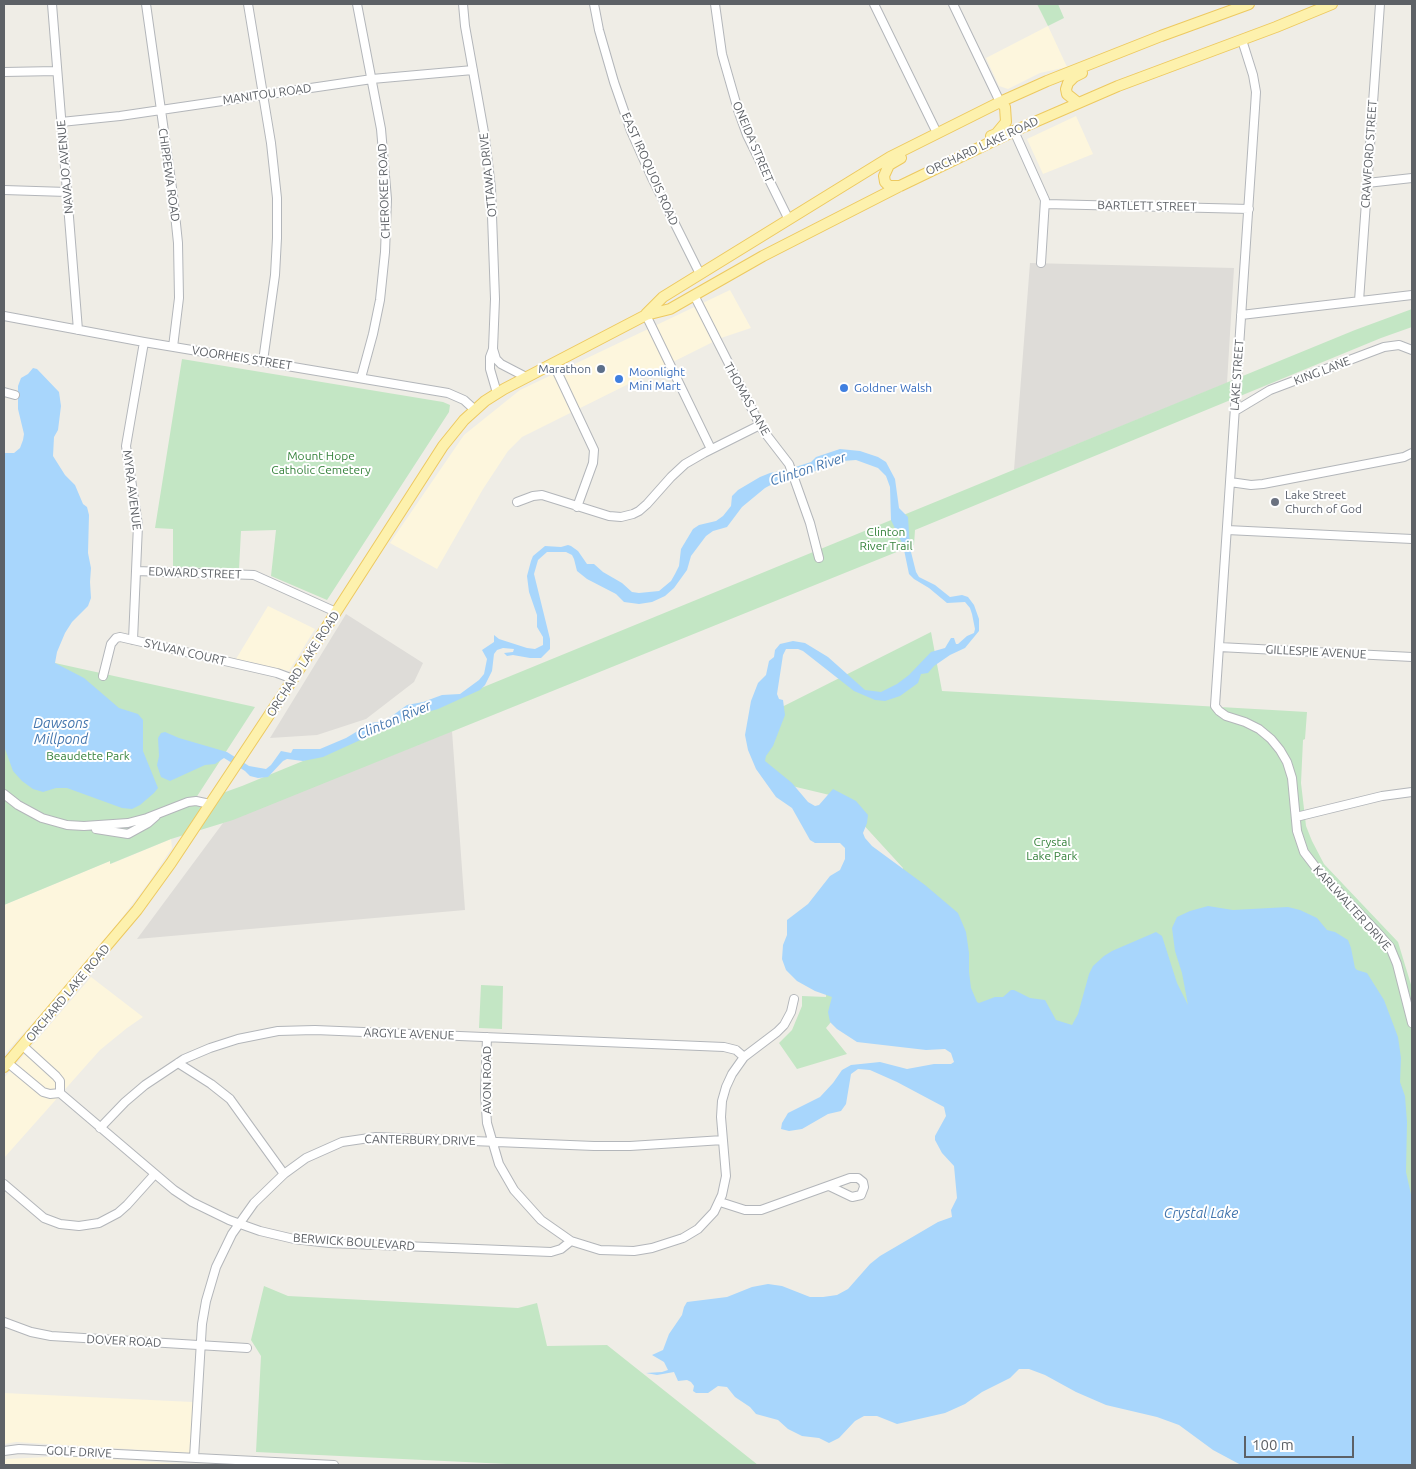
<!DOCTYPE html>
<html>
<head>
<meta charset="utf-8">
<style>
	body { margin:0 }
	#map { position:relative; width:1416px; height:1469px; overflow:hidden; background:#efede6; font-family:Ubuntu,sans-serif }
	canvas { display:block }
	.frame { position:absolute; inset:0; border:5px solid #5d6166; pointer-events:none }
	.scale { position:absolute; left:1244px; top:1436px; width:110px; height:22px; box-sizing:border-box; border:2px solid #5d6166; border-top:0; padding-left:6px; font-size:15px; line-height:18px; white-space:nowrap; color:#5d6166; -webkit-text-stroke:4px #fff; paint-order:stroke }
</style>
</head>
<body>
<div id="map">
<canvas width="1416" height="1469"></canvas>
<div class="frame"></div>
<div class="scale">100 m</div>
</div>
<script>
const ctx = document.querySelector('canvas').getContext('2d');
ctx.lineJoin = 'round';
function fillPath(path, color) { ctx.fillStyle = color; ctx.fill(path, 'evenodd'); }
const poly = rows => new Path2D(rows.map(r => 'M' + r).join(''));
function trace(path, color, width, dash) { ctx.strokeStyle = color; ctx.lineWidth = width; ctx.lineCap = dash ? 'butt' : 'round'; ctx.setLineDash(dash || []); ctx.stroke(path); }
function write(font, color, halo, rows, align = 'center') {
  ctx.font = font + ' Ubuntu,sans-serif'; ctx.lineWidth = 4; ctx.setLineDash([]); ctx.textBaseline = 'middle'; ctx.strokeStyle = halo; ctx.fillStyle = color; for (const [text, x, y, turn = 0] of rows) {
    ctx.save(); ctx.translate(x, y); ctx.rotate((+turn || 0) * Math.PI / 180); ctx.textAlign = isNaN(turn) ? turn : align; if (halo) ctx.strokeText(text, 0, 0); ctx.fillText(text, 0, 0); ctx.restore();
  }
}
fillPath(poly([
	[1048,26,1067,67,1040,73,1008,89,999,86,986,58],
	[1076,116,1093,154,1043,174,1027,139],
	[730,290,751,328,721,338,522,437,508,451,483,489,437,569,390,543,464,435,520,390],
	[268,606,315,629,289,671,236,659],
	[171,839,172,848,149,882,122,918,84,966,4,1055,4,905,110,861,111,864],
	[91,977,143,1017,127,1028,100,1050,4,1158,4,1078],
	[4,1393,193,1402,190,1453,16,1442,4,1444],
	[67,1456,196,1465,4,1465,4,1461,7,1459]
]), '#fdf6dd');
fillPath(poly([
	[1030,263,1234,268,1227,383,1014,470],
	[346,614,423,663,414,682,366,719,317,735,270,738],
	[452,731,465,910,137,939,223,823]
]), '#dedcd8');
fillPath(poly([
	[1037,4,1058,4,1064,18,1048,26],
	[1412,309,1412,327,1381,338,915,530,914,545,233,820,171,839,110,864,110,861,4,905,4,529,55,663,255,707,192,804,242,786,1355,330],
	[182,359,443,402,450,405,449,412,327,600,271,576,276,530,241,531,239,569,173,567,173,529,155,528],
	[931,632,942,691,1307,712,1305,739,1303,740,1301,783,1306,826,1312,841,1324,864,1398,942,1412,988,1412,1231,1195,1014,1082,1041,851,998,826,1028,847,1054,797,1069,779,1043,792,1030,802,1006,802,996,826,997,831,933,899,936,903,868,838,797,771,781,750,723],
	[481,985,503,986,502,1029,479,1028],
	[264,1286,288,1296,518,1308,537,1303,547,1346,607,1345,758,1465,528,1465,256,1452,261,1356,251,1340]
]), '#c3e6c4');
fillPath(poly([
	[33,368,37,369,59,392,61,406,58,430,54,437,53,456,65,475,75,485,83,504,87,507,89,515,88,553,91,568,90,582,91,598,88,606,72,622,65,633,57,652,55,663,84,678,119,708,138,714,143,720,143,751,158,788,154,793,140,805,132,809,122,808,67,788,56,788,43,792,33,789,22,781,13,771,4,746,4,453,14,453,20,448,23,440,24,434,18,409,18,386,21,378,28,374],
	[840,449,860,451,878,457,886,462,895,479,899,508,908,517,910,548,916,572,919,577,935,585,950,597,962,595,968,597,974,605,979,619,979,631,965,648,950,655,934,666,928,673,921,674,918,683,900,696,885,701,875,700,854,691,803,651,798,649,786,649,783,655,777,694,779,699,783,700,785,715,773,746,766,756,765,761,792,783,808,802,815,806,819,805,833,789,856,801,868,815,867,823,863,833,865,838,872,846,925,885,958,913,966,932,969,953,969,972,971,988,977,1002,979,1003,995,997,1003,997,1011,990,1014,990,1030,998,1045,1000,1056,1020,1072,1025,1078,1014,1089,974,1093,966,1104,956,1112,951,1156,932,1162,936,1177,983,1188,1005,1182,973,1175,951,1172,928,1177,917,1190,911,1208,906,1233,910,1288,907,1300,910,1317,918,1327,930,1335,932,1348,940,1351,948,1355,968,1357,970,1367,973,1384,1000,1398,1037,1401,1058,1400,1082,1405,1096,1407,1122,1406,1172,1412,1199,1412,1465,1241,1465,1213,1450,1179,1425,1157,1417,1106,1405,1076,1392,1045,1375,1029,1369,1019,1369,1010,1378,982,1392,965,1404,945,1413,897,1424,877,1416,864,1416,855,1421,839,1438,829,1443,819,1438,802,1436,788,1429,778,1420,756,1414,750,1407,735,1397,727,1387,718,1386,708,1393,696,1393,693,1391,694,1386,691,1382,687,1380,678,1381,674,1372,657,1375,646,1373,662,1372,668,1370,664,1362,652,1355,663,1350,669,1334,682,1315,684,1307,687,1302,727,1297,752,1287,768,1284,782,1286,810,1297,823,1297,837,1295,848,1289,870,1264,880,1256,938,1222,952,1217,951,1210,957,1198,954,1166,942,1153,935,1140,935,1136,946,1116,944,1107,897,1082,870,1070,858,1069,851,1074,846,1104,841,1111,828,1114,802,1129,789,1131,781,1129,782,1123,788,1113,820,1097,833,1083,842,1070,851,1065,880,1062,907,1069,934,1064,951,1064,954,1062,951,1053,945,1049,926,1050,857,1042,837,1029,830,1022,828,1012,832,997,815,991,797,981,786,970,782,959,783,945,787,935,787,920,808,904,830,876,840,870,845,859,845,848,840,843,815,843,810,840,792,808,776,797,756,769,748,750,745,735,751,701,758,683,766,675,769,661,774,657,775,650,780,644,793,641,805,643,828,657,865,690,881,692,897,684,909,675,931,652,945,648,951,638,954,638,956,644,958,644,967,636,974,633,975,629,972,614,970,608,965,602,947,603,929,588,914,579,909,574,903,545,891,520,890,487,886,476,878,468,856,460,843,461,807,474,778,481,765,488,742,507,727,527,713,531,706,536,691,556,687,570,674,588,665,596,652,602,639,604,624,602,616,594,587,579,577,571,574,559,572,555,566,552,547,552,538,560,534,574,550,639,550,649,541,658,530,658,513,655,507,656,504,653,513,652,514,649,503,648,497,650,494,654,492,671,485,685,480,690,438,709,413,716,323,757,303,761,287,759,283,761,268,777,258,778,250,776,245,771,224,758,215,764,205,765,170,781,161,777,157,765,159,756,158,738,161,733,165,732,179,738,227,752,249,766,266,769,271,765,281,751,291,753,293,749,320,749,346,738,371,723,385,721,407,705,423,702,442,695,460,694,479,680,484,674,487,659,482,650,494,642,494,635,499,639,527,648,535,649,543,645,543,637,537,627,537,615,529,592,527,576,531,561,533,556,545,546,561,547,568,545,571,546,578,551,587,564,594,564,603,572,622,583,632,592,639,593,659,591,671,581,675,574,679,566,681,549,693,529,699,525,716,521,723,516,731,506,732,496,738,490,760,477,770,473,786,470,811,462,816,457]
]), '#a8d6fc');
const minor = poly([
	[52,4,78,330],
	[146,4,173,195,178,243,179,298,173,347],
	[248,4,271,143,277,198,277,238,275,275,263,361],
	[357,4,381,129,387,199,385,252,380,300,373,334,361,378],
	[463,4,465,26,485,138,491,188,495,299,493,349,490,357,490,369,497,393],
	[594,4,599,30,614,82,631,131,652,178,700,274],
	[715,4,722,54,738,110,747,135,788,218],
	[874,4,937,133],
	[953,4,1000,102],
	[1242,40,1253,75,1256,92,1255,108,1215,706,1219,711,1226,716,1245,722,1259,729,1271,739,1280,750,1287,762,1292,778,1297,831,1304,852,1317,869,1376,931,1390,947,1397,964,1412,1023],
	[4,72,57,71],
	[61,122,120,116,372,79,473,70],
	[1014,131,1045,200,1041,263],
	[1367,183,1412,178],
	[4,190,67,192],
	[1046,204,1249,209],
	[694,295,762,429,789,464,810,523,819,558],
	[1359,301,1380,4],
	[646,315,711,449],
	[1241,315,1412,295],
	[4,316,144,342,448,393,464,400,475,410],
	[493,349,496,359,501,364,526,377],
	[553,363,594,450,593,463,577,507],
	[4,392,15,395],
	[1235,411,1270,390,1384,347,1399,345,1412,350],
	[1230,482,1251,485,1263,484,1404,457,1412,453],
	[517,502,533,496,542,495,609,516,621,517,633,514,639,511,647,504,671,477,685,464,704,453,760,425],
	[1227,530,1412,539],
	[136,571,254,575,336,612],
	[133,640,138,525,126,446,144,342],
	[1219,647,1412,657],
	[103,676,111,644,116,638,120,637,277,673,293,679],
	[4,794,18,805,42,818,67,825,84,826,128,823,147,818,188,802,196,801,210,804],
	[1296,817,1382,796,1412,792],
	[96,829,128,834,148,823,156,816],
	[487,1037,485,1094,487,1123,499,1164,514,1190,541,1220,571,1241,600,1250,634,1251,652,1248,683,1238,698,1229,714,1212,722,1195,726,1176,721,1117,722,1101,726,1087,732,1074,744,1057,777,1032,784,1025,791,1012,794,999],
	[23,1046,56,1076,60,1081,60,1093],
	[8,1063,43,1092,50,1094,60,1093],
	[178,1063,211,1084,230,1099,284,1174],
	[60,1093,174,1190,192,1202,229,1220,260,1231,294,1239,329,1243,551,1252,561,1249,571,1241],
	[100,1128,125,1102,145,1085,184,1059,210,1048,238,1039,278,1031,315,1030,724,1047,736,1050,744,1057],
	[4,1184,44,1218,60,1224,79,1226,99,1223,118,1213,127,1205,154,1175],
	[720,1202,745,1210,761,1210,850,1178,858,1178,863,1182,864,1187,861,1195,852,1197,829,1186],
	[4,1322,31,1332,51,1336,247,1348],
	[4,1451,19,1449,334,1465],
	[194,1458,202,1324,206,1301,216,1267,232,1234,254,1203,284,1174,306,1158,342,1142,376,1137,594,1146,630,1146,723,1140]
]);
const major = poly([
	[1077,102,1067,94,1066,89,1068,83,1074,77,1082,73],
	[991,136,996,134,1006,122,1005,107,1000,102],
	[900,186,889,186,885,182,884,176,889,165,901,158],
	[646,314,663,297,890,157,1000,102,1047,81,1161,36,1249,4],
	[4,1067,137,910,171,863,293,679,443,446,464,420,485,401,504,389,646,315,670,309,763,256,900,186,1014,131,1118,86,1276,27,1332,4]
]);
trace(minor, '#b3b6ba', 10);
trace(major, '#edc960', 12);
trace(minor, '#fff', 8);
trace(major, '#fdf1ad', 10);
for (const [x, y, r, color] of [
	[601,369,5,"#5c6f8a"],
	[619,379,5,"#3f7fe0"],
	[844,388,5,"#3f7fe0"],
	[1275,502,5,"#6b7280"]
]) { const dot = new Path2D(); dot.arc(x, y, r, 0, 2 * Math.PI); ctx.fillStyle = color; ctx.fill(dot); trace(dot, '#fff', 2); }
write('12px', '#5d6166', '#fff', [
	["MANITOU ROAD",267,94,-8],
	["ONEIDA STREET",753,142,67],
	["ORCHARD LAKE ROAD",982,146,-25],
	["CRAWFORD STREET",1369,154,-86],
	["NAVAJO AVENUE",65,167,-95],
	["EAST IROQUOIS ROAD",650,169,66],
	["CHIPPEWA ROAD",169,175,82],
	["OTTAWA DRIVE",488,175,-96],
	["CHEROKEE ROAD",384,191,-92],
	["BARTLETT STREET",1147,206,1],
	["VOORHEIS STREET",242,358,9],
	["KING LANE",1322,371,-21],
	["LAKE STREET",1237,375,-86],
	["THOMAS LANE",747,399,61],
	["MYRA AVENUE",132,490,83],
	["EDWARD STREET",195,573,2],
	["SYLVAN COURT",185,652,13],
	["GILLESPIE AVENUE",1316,652,3],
	["ORCHARD LAKE ROAD",303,664,-57],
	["KARLWALTER DRIVE",1352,908,48],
	["ORCHARD LAKE ROAD",68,993,-50],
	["ARGYLE AVENUE",409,1034,2],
	["AVON ROAD",487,1080,-90],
	["CANTERBURY DRIVE",420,1140,1],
	["BERWICK BOULEVARD",354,1242,4],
	["DOVER ROAD",124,1341,3],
	["GOLF DRIVE",79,1452,3]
]);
write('12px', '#4e5e75', '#fff', [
	["Marathon",591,369]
], 'right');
write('12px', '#366cbe', '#fff', [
	["Moonlight",629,372],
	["Mini Mart",629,386],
	["Goldner Walsh",854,388]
], 'left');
write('12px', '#37833d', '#fff', [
	["Mount Hope",321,456],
	["Catholic Cemetery",321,470],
	["Clinton",886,532],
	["River Trail",886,546],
	["Beaudette Park",88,756],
	["Crystal",1052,842],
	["Lake Park",1052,856]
]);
write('12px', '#5b616d', '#fff', [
	["Lake Street",1285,495],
	["Church of God",1285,509]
], 'left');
write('italic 14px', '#4476ae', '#fff', [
	["Clinton River",808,469,-18],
	["Clinton River",394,720,-23],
	["Dawsons",61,723],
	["Millpond",61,739],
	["Crystal Lake",1201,1213]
]);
</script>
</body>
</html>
